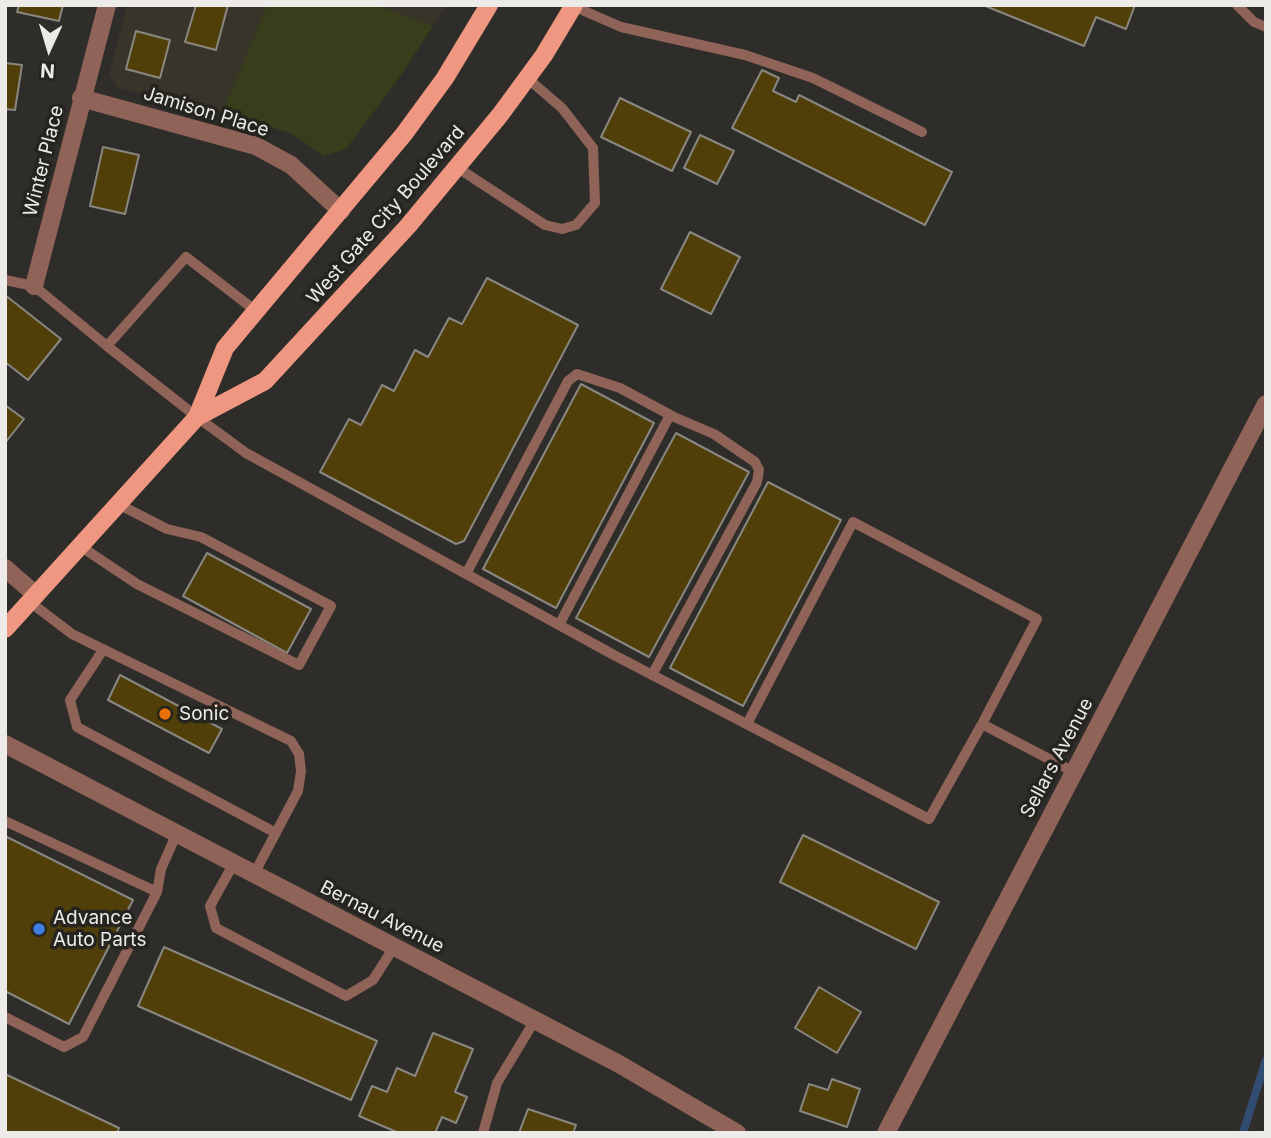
<!DOCTYPE html>
<html>
<head>
<meta charset="utf-8">
<style>
	body { margin:0 }
	#map { position:relative; width:1271px; height:1138px; overflow:hidden; background:#2f2d29; font-family:Inter,sans-serif }
	canvas { display:block }
	.frame { position:absolute; inset:0; border:7px solid #edebe8; pointer-events:none }
	.north { position:absolute; left:14px; top:14px; width:70px; height:70px; -webkit-text-stroke:5px #25241f; paint-order:stroke; rotate:184deg; font-size:19px; font-weight:700; line-height:28px; text-align:center; color:#edebe8 }
	.north::after { content:''; display:block; margin:auto; width:24px; height:32px; background:#edebe8; clip-path:polygon(50% 0,100% 100%,50% 72%,0 100%) }
</style>
</head>
<body>
<div id="map">
<canvas width="1271" height="1138"></canvas>
<div class="frame"></div>
<div class="north">N</div>
</div>
<script>
const ctx = document.querySelector('canvas').getContext('2d');
ctx.lineJoin = 'round';
function fillPath(path, color) { ctx.fillStyle = color; ctx.fill(path, 'evenodd'); }
const poly = rows => new Path2D(rows.map(r => 'M' + r).join(''));
function trace(path, color, width, dash) { ctx.strokeStyle = color; ctx.lineWidth = width; ctx.lineCap = dash ? 'butt' : 'round'; ctx.setLineDash(dash || []); ctx.stroke(path); }
function write(font, color, halo, rows, align = 'center') {
  ctx.font = font + ' Inter,sans-serif'; ctx.lineWidth = 7; ctx.setLineDash([]); ctx.textBaseline = 'middle'; ctx.strokeStyle = halo; ctx.fillStyle = color; for (const [text, x, y, turn = 0] of rows) {
    ctx.save(); ctx.translate(x, y); ctx.rotate((+turn || 0) * Math.PI / 180); ctx.textAlign = isNaN(turn) ? turn : align; if (halo) ctx.strokeText(text, 0, 0); ctx.fillText(text, 0, 0); ctx.restore();
  }
}
fillPath(poly([
	[127,5,267,5,222,113,118,88,109,75],
	[375,5,447,5,433,26]
]), '#383429');
fillPath(poly([
	[267,5,375,5,433,26,399,78,346,149,324,156,290,133,222,113]
]), '#383e1c');
trace(poly([
	[1243,1133,1266,1060]
]), '#334c72', 8);
const building = poly([
	[19,5,63,5,59,21,17,12,19,5],
	[196,5,228,5,216,50,185,42,196,5],
	[983,5,1135,5,1126,29,1096,17,1084,46,983,5],
	[136,31,170,40,160,78,126,69,136,31],
	[5,63,22,65,15,110,5,109,5,63],
	[762,70,779,78,773,91,796,102,799,95,952,172,925,225,732,128,762,70],
	[620,98,691,132,672,171,601,137,620,98],
	[700,135,734,151,717,184,684,168,700,135],
	[103,147,139,155,125,214,90,206,103,147],
	[690,232,740,257,711,314,661,289,690,232],
	[487,278,578,325,464,541,456,544,320,472,349,419,361,425,382,385,394,391,415,350,428,357,449,318,462,324,487,278],
	[5,295,61,339,28,380,5,362,5,295],
	[581,384,654,423,556,608,483,569,581,384],
	[5,405,24,419,5,443,5,405],
	[676,433,749,472,649,657,576,618,676,433],
	[768,482,841,520,743,706,670,668,768,482],
	[207,553,311,609,287,653,183,596,207,553],
	[120,675,222,729,209,753,108,700,120,675],
	[803,835,939,902,916,949,780,882,803,835],
	[5,836,133,900,69,1024,5,991,5,836],
	[164,947,377,1041,351,1100,138,1006,164,947],
	[819,987,861,1012,837,1053,795,1028,819,987],
	[433,1033,473,1049,455,1092,467,1097,456,1123,442,1117,435,1133,399,1133,359,1116,372,1086,387,1092,397,1068,415,1076,433,1033],
	[5,1074,119,1128,117,1133,5,1133,5,1074],
	[832,1079,860,1089,847,1127,800,1111,809,1084,828,1090,832,1079],
	[528,1109,576,1125,573,1133,519,1133,528,1109]
]);
fillPath(building, '#503f08');
trace(building, '#898781', 2);
trace(poly([
	[1237,5,1254,22,1266,27],
	[573,6,621,27,745,55,813,78,922,132],
	[458,168,545,225,562,229,576,225,595,203,593,148,562,108,527,78],
	[5,280,34,286,107,346],
	[256,311,186,257,107,346,197,417,246,453,612,654,929,819,982,724,1074,772],
	[80,546,137,584,299,665,331,606,201,537,167,529,118,504],
	[466,574,568,381,577,374,620,388,674,417,714,434,755,462,759,470,757,482,652,675],
	[30,602,72,634,291,741,299,754,301,771,298,791,254,874],
	[559,625,670,415],
	[103,650,70,700,77,727,276,833],
	[747,724,853,522,1037,619,982,724],
	[5,821,157,892],
	[234,863,210,906,216,928,346,996,373,980,394,947],
	[5,1017,64,1047,83,1037,157,892,161,869,177,833],
	[483,1133,497,1083,535,1020]
]), '#8f6358', 10);
trace(poly([
	[81,98,256,146,291,165,341,211],
	[34,286,107,5],
	[5,568,36,595],
	[5,744,619,1064,737,1133],
	[886,1133,1266,404]
]), '#8f6358', 18);
trace(poly([
	[197,417,225,348,404,134,445,78,489,5],
	[5,629,197,417,265,381,408,226,500,115,544,55,574,5]
]), '#f09781', 18);
for (const [x, y, r, color] of [
	[165,714,7,"#e8710a"],
	[39,929,7,"#3f7fe0"]
]) { const dot = new Path2D(); dot.arc(x, y, r, 0, 2 * Math.PI); ctx.fillStyle = color; ctx.fill(dot); trace(dot, '#25241f', 2.5); }
write('19px', '#edebe8', '#25241f', [
	["Jamison Place",206,112,17],
	["Winter Place",44,161,-76],
	["West Gate City Boulevard",386,215,-49],
	["Sellars Avenue",1057,758,-62],
	["Bernau Avenue",382,917,27]
]);
write('19px', '#edebe8', '#25241f', [
	["Sonic",179,714],
	["Advance",53,918],
	["Auto Parts",53,940]
], 'left');
</script>
</body>
</html>
